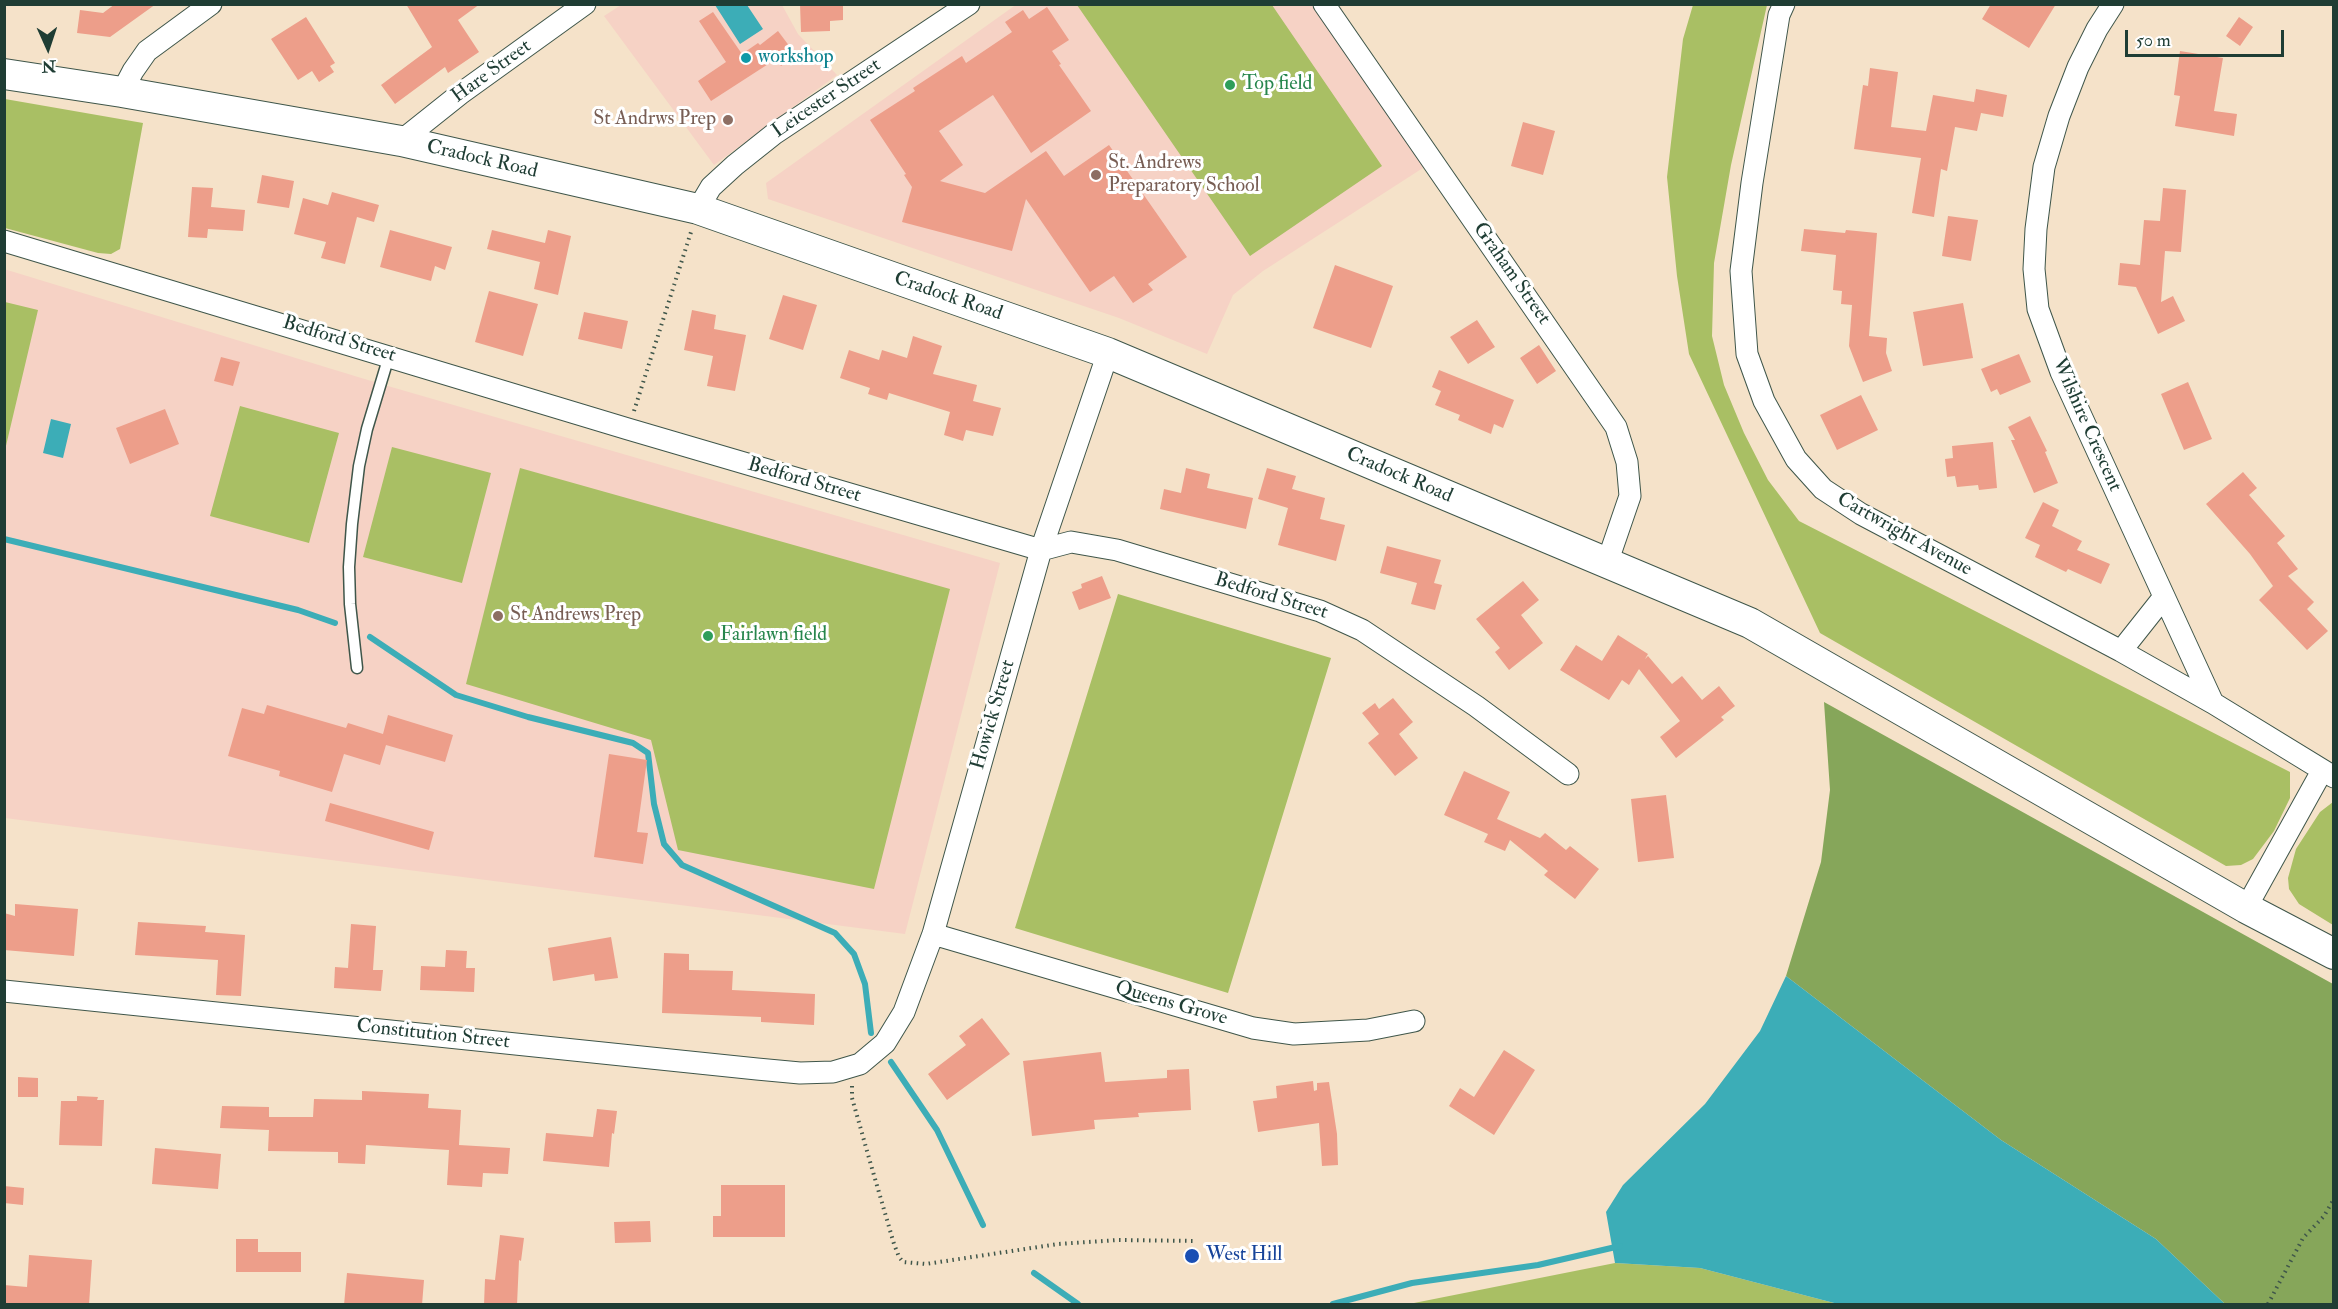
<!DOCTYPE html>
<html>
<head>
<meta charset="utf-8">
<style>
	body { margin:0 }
	#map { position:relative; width:2338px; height:1309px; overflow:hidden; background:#f5e2c9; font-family:"IM FELL Double Pica",serif }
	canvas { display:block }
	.frame { position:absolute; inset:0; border:6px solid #1f3d34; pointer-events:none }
	.north { position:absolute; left:18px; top:18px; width:60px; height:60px; -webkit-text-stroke:4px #fff; paint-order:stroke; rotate:177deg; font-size:16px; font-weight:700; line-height:24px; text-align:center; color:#1f3d34 }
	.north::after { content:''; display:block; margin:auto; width:21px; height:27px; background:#1f3d34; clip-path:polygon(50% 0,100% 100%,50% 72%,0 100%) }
	.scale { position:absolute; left:2125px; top:30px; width:159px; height:27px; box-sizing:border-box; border:3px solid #1f3d34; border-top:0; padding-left:8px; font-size:18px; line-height:21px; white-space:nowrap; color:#1f3d34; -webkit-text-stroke:4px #fff; paint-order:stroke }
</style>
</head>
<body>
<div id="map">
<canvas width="2338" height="1309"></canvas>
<div class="frame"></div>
<div class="north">N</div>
<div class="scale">50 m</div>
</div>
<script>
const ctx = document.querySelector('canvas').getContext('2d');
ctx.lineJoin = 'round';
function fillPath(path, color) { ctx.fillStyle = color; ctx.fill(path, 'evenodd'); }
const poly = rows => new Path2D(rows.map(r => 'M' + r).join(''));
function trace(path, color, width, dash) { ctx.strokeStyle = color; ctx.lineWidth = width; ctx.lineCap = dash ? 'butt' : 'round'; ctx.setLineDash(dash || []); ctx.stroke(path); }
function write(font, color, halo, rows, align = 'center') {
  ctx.font = font + ' "IM FELL Double Pica",serif'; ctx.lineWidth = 6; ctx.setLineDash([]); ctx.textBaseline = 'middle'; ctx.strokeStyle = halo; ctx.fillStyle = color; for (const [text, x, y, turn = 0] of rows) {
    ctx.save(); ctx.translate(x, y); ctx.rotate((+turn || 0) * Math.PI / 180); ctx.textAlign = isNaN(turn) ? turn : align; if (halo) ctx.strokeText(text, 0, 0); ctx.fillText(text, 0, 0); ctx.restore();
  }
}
fillPath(poly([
	[1017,4,1316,5,1426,166,1263,271,1233,295,1207,354,1119,318,768,199,766,183],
	[621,5,782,5,798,34,837,75,714,165,604,16],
	[4,269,381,384,1000,563,905,934,5,818]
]), '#f6d2c5');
fillPath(poly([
	[1077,5,1272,5,1382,166,1250,256],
	[1693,5,1767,5,1731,165,1714,263,1712,336,1724,385,1744,433,1768,480,1799,521,2290,772,2290,798,2274,831,2253,859,2241,865,2226,866,1820,633,1689,354,1677,276,1667,177,1683,39],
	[5,99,143,123,120,249,111,254,98,253,5,228],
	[5,302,38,310,5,450,4,302],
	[240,406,339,433,309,543,210,516],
	[392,447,491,473,462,583,363,557],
	[520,468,950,589,874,889,678,850,651,740,466,684],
	[1118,594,1331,658,1228,993,1015,928],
	[2333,802,2333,925,2299,904,2289,889,2288,878,2296,849,2320,812],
	[1615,1263,1700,1268,1838,1304,1409,1304]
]), '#a9bf64');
fillPath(poly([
	[1824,702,2333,984,2333,1304,2225,1304,2156,1239,2001,1140,1786,976,1821,862,1830,790]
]), '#86a65a');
fillPath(poly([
	[715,5,747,5,763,29,740,44],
	[51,419,71,424,63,458,43,453],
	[1786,976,2001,1140,2156,1239,2225,1304,1838,1304,1700,1268,1615,1263,1606,1212,1623,1185,1705,1104,1760,1031]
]), '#3cadb7');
trace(poly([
	[4,539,298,610,335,623],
	[370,637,456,695,528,717,633,743,648,753,654,804,664,844,682,865,835,933,854,954,865,984,871,1033],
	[891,1062,937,1130,983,1225],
	[1034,1273,1078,1304],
	[1333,1304,1412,1283,1538,1265,1620,1246]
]), '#3cadb7', 6);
fillPath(poly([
	[115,4,156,4,110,37,77,33,80,10,103,13],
	[406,4,480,4,458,20,479,52,448,73,445,67,395,104,381,85,432,47],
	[800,4,843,4,843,20,830,21,830,31,801,32],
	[1991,4,2056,4,2029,48,1982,19],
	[1047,7,1069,40,1052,51,1061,64,1059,65,1091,111,1031,153,993,95,939,131,963,165,940,181,985,193,1046,151,1064,176,1109,145,1187,257,1148,284,1153,290,1133,303,1114,276,1090,292,1026,199,1012,251,902,222,912,187,904,175,906,174,870,120,915,91,913,88,962,56,966,63,1012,32,1005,22,1023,10,1029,19],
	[713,12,742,54,758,43,760,45,778,31,796,55,781,66,776,59,711,101,698,81,726,62,699,21],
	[306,17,335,63,330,66,334,72,319,82,312,71,298,80,271,39],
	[2239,17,2253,27,2240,46,2226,36],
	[2180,51,2223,58,2214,111,2237,114,2234,136,2175,126,2180,96,2174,95],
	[1870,68,1898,72,1891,127,1926,131,1933,95,1974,102,1976,89,2007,95,2003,117,1981,113,1977,131,1955,127,1947,171,1941,169,1934,217,1912,213,1921,158,1854,149,1863,85,1868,86],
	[1523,122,1555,131,1543,175,1511,166],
	[262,175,294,181,289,208,257,203],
	[192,187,213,188,211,207,245,210,243,231,208,229,207,238,188,237],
	[2163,188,2186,190,2181,252,2165,251,2161,302,2173,296,2185,321,2158,334,2136,287,2118,285,2120,263,2140,265,2144,220,2160,221],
	[332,192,379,205,374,222,357,217,345,264,321,258,326,242,294,234,303,198,328,205],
	[1948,216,1978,220,1971,261,1942,256],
	[1804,229,1845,233,1846,230,1877,233,1869,336,1887,338,1886,353,1892,371,1863,382,1849,346,1852,305,1841,304,1842,291,1833,290,1836,255,1801,251],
	[390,230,452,247,445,270,435,266,431,281,380,267],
	[492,230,545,243,548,230,571,236,558,295,534,289,540,262,487,249],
	[1335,265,1393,286,1371,348,1313,328],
	[489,291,538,304,523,356,475,342],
	[783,295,817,305,803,350,769,339],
	[1963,303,1973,358,1923,366,1913,312],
	[692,310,716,315,714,329,746,335,735,391,707,386,713,356,684,350],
	[584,312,628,321,622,349,578,339],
	[1477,320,1495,347,1468,364,1450,337],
	[913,336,942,346,933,374,977,385,973,401,1001,408,993,436,966,430,963,441,944,435,950,412,889,393,887,400,868,394,870,388,840,378,849,350,879,360,882,350,907,358],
	[1539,345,1556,371,1537,384,1520,358],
	[2019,354,2031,382,2000,395,1997,389,1991,392,1981,369],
	[221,357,240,362,233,386,214,381],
	[1439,370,1514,400,1503,428,1494,424,1491,434,1458,420,1460,415,1435,405,1441,391,1432,387],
	[2188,382,2212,439,2184,450,2161,394],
	[1861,395,1878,430,1837,450,1820,415],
	[165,409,179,444,130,464,116,428],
	[2030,416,2047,451,2045,452,2058,483,2034,493,2011,440,2015,440,2008,427],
	[1993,442,1997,488,1979,490,1978,485,1957,487,1955,476,1947,477,1945,459,1953,458,1952,446],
	[1186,468,1210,474,1207,488,1253,498,1246,529,1160,509,1164,489,1181,493],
	[1267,468,1296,476,1292,489,1325,498,1320,519,1345,525,1336,561,1278,545,1288,508,1258,499],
	[2243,472,2257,488,2249,495,2285,536,2277,543,2298,569,2288,576,2314,602,2307,609,2328,631,2307,650,2259,600,2273,586,2250,554,2206,504],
	[2043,502,2059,510,2052,526,2082,541,2077,550,2110,564,2101,584,2068,569,2066,572,2035,557,2040,545,2025,538],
	[1387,546,1441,560,1434,583,1442,585,1435,610,1411,604,1417,583,1380,573],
	[1102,576,1111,598,1079,610,1072,592,1082,588,1081,584],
	[1523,581,1539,600,1521,615,1543,643,1509,670,1495,652,1500,648,1476,619],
	[1618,635,1648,654,1645,659,1648,656,1672,684,1682,676,1702,700,1719,686,1735,706,1721,717,1724,720,1676,758,1660,737,1680,721,1639,669,1629,685,1622,680,1609,700,1560,670,1576,645,1602,661],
	[1393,698,1413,722,1399,734,1418,758,1395,776,1368,743,1379,734,1362,713,1375,703,1379,709],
	[267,705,346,728,348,723,383,734,388,715,453,735,445,762,386,745,380,765,344,754,332,792,279,776,280,771,228,756,242,708,264,714],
	[609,754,647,760,637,832,648,833,643,864,594,857],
	[1464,771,1510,792,1497,819,1540,838,1545,833,1566,850,1570,846,1599,869,1575,899,1544,875,1548,871,1510,840,1505,851,1484,842,1488,834,1444,815],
	[1666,795,1674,858,1638,862,1631,799],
	[330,803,434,832,429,850,325,821],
	[15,904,78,909,74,956,4,950,4,913,15,916],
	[138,922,206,926,205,932,245,935,241,996,216,995,218,960,135,955],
	[351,924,376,926,373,970,383,970,381,991,334,988,335,967,348,968],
	[611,937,618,978,595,981,594,974,553,981,548,948],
	[446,950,467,951,466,968,475,968,474,992,420,990,421,966,445,967],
	[664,953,689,954,689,970,733,971,732,990,815,994,814,1025,761,1022,761,1017,662,1013],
	[982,1018,1010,1054,947,1100,928,1074,966,1045,959,1036],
	[1504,1050,1535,1070,1494,1135,1449,1106,1460,1088,1474,1097],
	[1101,1052,1105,1082,1167,1078,1167,1070,1189,1069,1191,1110,1138,1113,1139,1117,1094,1120,1095,1129,1032,1136,1023,1061],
	[18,1077,38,1078,38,1097,18,1097],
	[1313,1081,1314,1091,1317,1090,1317,1083,1329,1082,1337,1134,1338,1165,1322,1166,1319,1123,1258,1132,1253,1101,1277,1098,1276,1086],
	[362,1091,429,1094,428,1108,461,1110,459,1145,510,1148,508,1174,483,1173,482,1187,447,1185,449,1150,366,1145,365,1164,338,1163,338,1152,268,1151,269,1130,220,1128,222,1106,269,1107,269,1117,313,1117,314,1099,362,1100],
	[77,1096,98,1097,97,1100,104,1100,102,1146,59,1145,61,1101,77,1101],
	[597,1109,617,1111,614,1134,612,1133,609,1167,543,1161,546,1133,593,1137],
	[155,1148,221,1154,218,1189,152,1184],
	[721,1185,785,1185,785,1237,713,1237,713,1216,721,1216],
	[4,1186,24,1188,23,1205,4,1203],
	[650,1221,651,1242,615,1243,614,1222],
	[500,1235,524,1238,521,1261,519,1260,517,1305,484,1305,485,1279,495,1280],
	[236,1239,258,1239,258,1252,301,1252,301,1272,236,1272],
	[29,1255,92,1260,89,1305,4,1305,4,1285,27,1287],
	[347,1273,424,1280,422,1305,344,1305]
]), '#ed9e8a');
const lane = poly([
	[357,668,350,604,349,567,352,524,359,466,367,429,389,356]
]);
const street = poly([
	[1324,4,1616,427,1627,462,1630,496,1607,563],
	[1784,4,1779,15,1752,183,1741,271,1747,354,1764,401,1796,459,1823,489,1861,514,2121,651,2213,703,2334,777],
	[2113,4,2097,29,2078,67,2059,116,2044,167,2036,229,2034,269,2038,309,2061,372,2213,703],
	[122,92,133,71,147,51,211,4],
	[401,141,460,94,585,4],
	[698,209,711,187,735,165,774,134,969,4],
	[4,241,628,429,1041,550,1071,542,1117,550,1320,611,1362,630,1476,706,1568,774],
	[2121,651,2163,598],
	[2246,908,2322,771],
	[933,934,1253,1028,1294,1034,1368,1030,1414,1021],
	[4,991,757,1069,800,1073,833,1072,860,1064,885,1043,904,1012,933,934,1041,550,1108,353]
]);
const secondary = poly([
	[4,74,122,92,401,141,698,209,1108,353,1750,623,2246,908,2334,954]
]);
trace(lane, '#3f564a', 13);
trace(street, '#3f564a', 23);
trace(secondary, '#3f564a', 32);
trace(poly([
	[634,411,691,232],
	[852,1086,852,1098,871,1165,894,1244,899,1257,903,1262,926,1264,1058,1244,1118,1240,1197,1241],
	[2268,1304,2303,1238,2324,1216,2334,1199]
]), '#3f564a', 4, [1.5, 4.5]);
trace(lane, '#fff', 10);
trace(street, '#fff', 21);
trace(secondary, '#fff', 30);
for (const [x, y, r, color] of [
	[746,58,6,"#0f9aa8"],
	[1230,85,6,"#2e9e5b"],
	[728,120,6,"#8d6e63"],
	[1096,175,6,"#8d6e63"],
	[498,616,6,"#8d6e63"],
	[708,636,6,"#2e9e5b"],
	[1192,1256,8,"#1a4fb4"]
]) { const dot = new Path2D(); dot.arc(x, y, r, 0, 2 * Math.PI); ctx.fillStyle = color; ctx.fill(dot); trace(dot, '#fff', 2); }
write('20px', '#0d838f', '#fff', [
	["workshop",758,58]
], 'left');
write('20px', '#1f3d34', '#fff', [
	["Hare Street",492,72,-36],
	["Leicester Street",827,99,-34],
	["Cradock Road",482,160,13],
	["Graham Street",1511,274,55],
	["Cradock Road",948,297,19],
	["Bedford Street",339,340,17],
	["Wilshire Crescent",2086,425,66],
	["Cradock Road",1399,476,23],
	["Bedford Street",804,481,16],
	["Cartwright Avenue",1904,535,29],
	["Bedford Street",1271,597,17],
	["Howick Street",994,715,-74],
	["Queens Grove",1171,1004,16],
	["Constitution Street",433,1035,6]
]);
write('20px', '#27864d', '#fff', [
	["Top field",1242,85],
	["Fairlawn field",720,636]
], 'left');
write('20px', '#785e54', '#fff', [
	["St Andrws Prep",716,120,"right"],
	["St. Andrews",1108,164],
	["Preparatory School",1108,187],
	["St Andrews Prep",510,616]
], 'left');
write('20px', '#164399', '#fff', [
	["West Hill",1206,1256]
], 'left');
</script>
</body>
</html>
